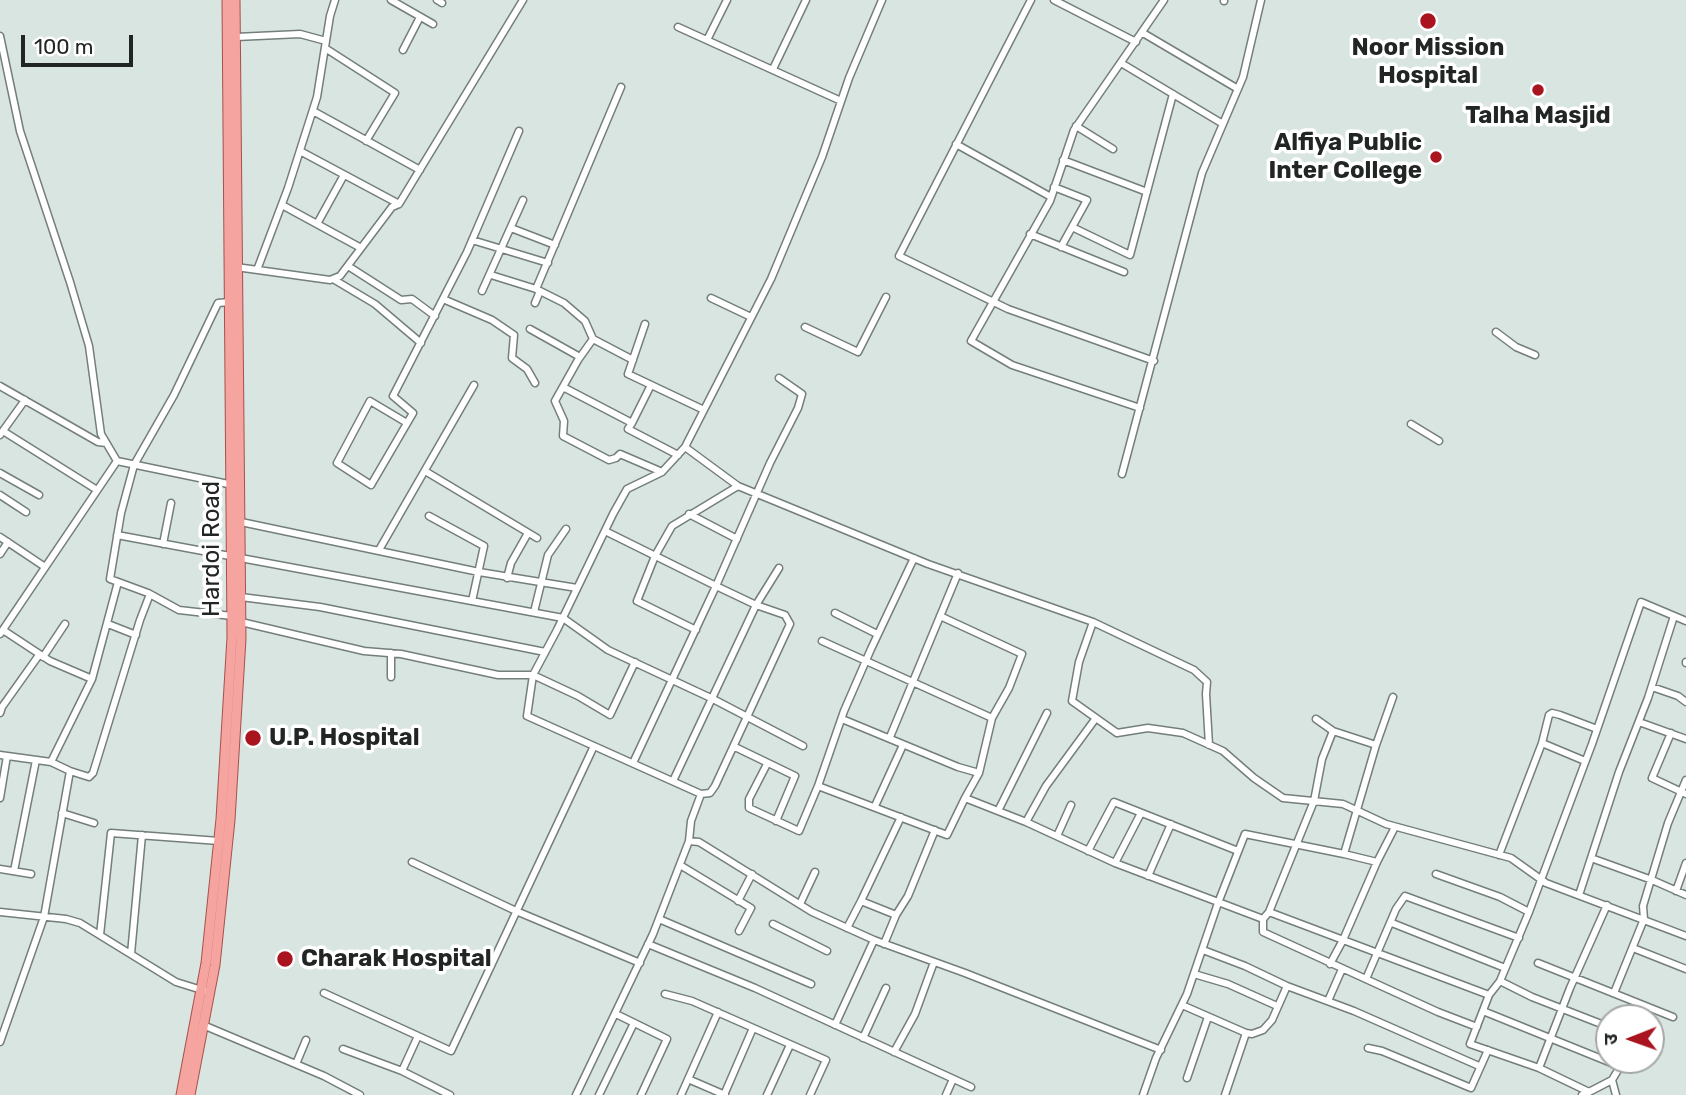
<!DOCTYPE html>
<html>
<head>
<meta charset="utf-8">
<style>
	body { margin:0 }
	#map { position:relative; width:1686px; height:1095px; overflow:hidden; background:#d9e5e0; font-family:Rubik,"Noto Sans Devanagari",sans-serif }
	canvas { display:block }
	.north { position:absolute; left:1595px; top:1004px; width:70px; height:70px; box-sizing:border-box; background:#fff; border:2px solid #a6a8a7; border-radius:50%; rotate:269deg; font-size:19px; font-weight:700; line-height:28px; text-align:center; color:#212524 }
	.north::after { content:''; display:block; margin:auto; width:24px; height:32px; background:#a9141f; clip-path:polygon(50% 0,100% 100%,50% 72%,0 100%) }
	.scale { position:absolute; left:21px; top:35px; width:112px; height:32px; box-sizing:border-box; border:4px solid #212524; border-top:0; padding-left:9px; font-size:21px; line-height:24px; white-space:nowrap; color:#212524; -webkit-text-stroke:5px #fff; paint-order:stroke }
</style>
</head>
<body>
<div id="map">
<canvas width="1686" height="1095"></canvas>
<div class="north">उ</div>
<div class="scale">100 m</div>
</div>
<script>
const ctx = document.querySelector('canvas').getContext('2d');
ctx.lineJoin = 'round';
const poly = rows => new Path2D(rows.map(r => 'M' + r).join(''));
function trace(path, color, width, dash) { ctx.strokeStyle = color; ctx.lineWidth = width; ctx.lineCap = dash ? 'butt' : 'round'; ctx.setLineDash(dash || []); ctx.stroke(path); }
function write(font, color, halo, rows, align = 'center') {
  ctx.font = font + ' Rubik,sans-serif'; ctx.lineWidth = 7; ctx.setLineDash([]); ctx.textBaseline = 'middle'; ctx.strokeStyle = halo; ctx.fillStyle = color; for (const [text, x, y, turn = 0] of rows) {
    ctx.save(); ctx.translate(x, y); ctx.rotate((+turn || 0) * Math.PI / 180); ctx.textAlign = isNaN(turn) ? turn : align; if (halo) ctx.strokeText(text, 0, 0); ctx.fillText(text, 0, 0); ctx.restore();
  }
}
const street = poly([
	[391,0,433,24],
	[437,0,442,3],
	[1031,0,899,256,1008,309,1154,361],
	[1054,0,1136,42],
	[1224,0,1224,1],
	[678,27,841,101],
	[1143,33,1238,89],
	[0,36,20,131,70,282,89,346,101,434,117,461,233,485],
	[236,37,300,34,326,41],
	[707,40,727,0],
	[325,48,395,93,366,141],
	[403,50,420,17],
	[1121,63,1223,124],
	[773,69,806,0],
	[313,111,420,170],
	[1076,126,1113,149],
	[956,144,1051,197],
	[300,151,399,204],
	[1063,160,1147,192],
	[1054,187,1087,200,1061,247],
	[282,205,361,248],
	[317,224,344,175],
	[1072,227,1130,255,1173,94],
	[511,228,555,245],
	[1030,234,1124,272],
	[472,240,548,263],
	[348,266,401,300,412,299,435,316],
	[236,267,330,280,340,276,392,207,399,204,523,0],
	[257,270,288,188,317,97,330,16,335,0],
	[491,275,536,289,564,303,585,321,593,339,633,360],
	[333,279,375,304,421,343],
	[536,289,621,87],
	[482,291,523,200],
	[711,298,751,317],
	[443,299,492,320,514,335,512,358,527,369,535,383],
	[230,302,218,303,174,395,134,465,121,513,110,579,148,593,179,610,232,616,241,622,364,651,401,654,498,675,533,675,578,696,610,715,635,662],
	[535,303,540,291],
	[645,324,628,374,704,410],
	[805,327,858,352,886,297],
	[530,329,580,357],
	[1496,332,1516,347,1535,355],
	[593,339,578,360,555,401,564,421,563,436,609,460,616,458,620,454,662,472],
	[0,386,98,442,106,443],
	[563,387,632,423,628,429,678,455],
	[1140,408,1012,365,971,341,1050,201,1074,130,1164,0],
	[407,423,370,401,337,463,371,485,413,413,393,396,467,252,519,131],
	[632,423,651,385],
	[1411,424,1439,441],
	[3,431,97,490],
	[0,435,25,400],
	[685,447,738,486,928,564,1093,622,1194,670,1207,682,1206,694,1209,745],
	[425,471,537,538],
	[0,473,39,495],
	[1122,474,1202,173,1243,77,1261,0],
	[0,495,26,512],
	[689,514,737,539],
	[429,516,484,546,472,601],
	[241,522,479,572,577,588],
	[605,531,716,586,633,763],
	[117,535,563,618,608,650,713,699,803,746],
	[0,537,45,567],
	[163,544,171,503],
	[379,550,474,385],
	[0,554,8,542],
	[914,558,871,649,844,711,818,786,947,835,965,798,1026,822,1115,863,1263,919],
	[507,578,511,563,528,533],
	[241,597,320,607,545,652],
	[534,612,548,555,566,529],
	[835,613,877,634],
	[940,616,1022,654,1009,688,992,718,979,773,965,798],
	[1093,622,1079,662,1072,701,1117,733,1148,728,1183,733,1223,751,1254,778,1283,798,1343,804,1386,824,1511,858,1546,883,1686,936],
	[108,624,136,635],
	[3,630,50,661,92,679],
	[696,630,637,601,655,556,672,526,738,486],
	[0,634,117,461],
	[822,641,992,718],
	[391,653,391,677],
	[43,657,65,624],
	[1686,662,1686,663],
	[1652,687,1678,696,1686,702],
	[0,713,2,707,39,655],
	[842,719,958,767,979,773],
	[1639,722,1686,739],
	[1333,731,1322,759,1314,801,1269,912,1263,919,1263,932,1438,1012,1477,1027],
	[1671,733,1652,778,1686,794],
	[890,737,958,573],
	[1542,743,1585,761],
	[1376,745,1393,697],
	[735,747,795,776,776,821],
	[0,755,51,762,70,771,44,917,0,1042],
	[51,762,92,679,118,582],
	[767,764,749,799,749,808,799,831,818,786],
	[70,771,89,777,93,773,140,620,150,594],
	[673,781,756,605,716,586,770,463,798,408,802,394,779,378],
	[701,794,710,793,715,786,790,624,785,615,756,605,779,568],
	[0,798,7,756],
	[875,806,903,745],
	[998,811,1047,713],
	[62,813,94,823],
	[1026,822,1046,786,1096,718],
	[1057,836,1071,805],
	[689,841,699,842,812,912,874,940,965,973,1161,1050],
	[1088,851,1114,802,1238,851],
	[1344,854,1377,862],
	[1499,855,1542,743,1549,715,1552,713,1560,715,1597,729],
	[1591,858,1652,880,1686,895],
	[412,862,516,911,640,963],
	[1115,863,1141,813],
	[680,865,751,908,739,931],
	[0,869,31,874],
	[14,871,36,760],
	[1436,874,1500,897,1529,912],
	[1148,876,1171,824],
	[1676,891,1686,863],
	[1579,895,1619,772,1648,698,1674,616],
	[738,901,752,874],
	[861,901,896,915],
	[800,904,815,872],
	[0,912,66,919,80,923,176,982,205,991],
	[1269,912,1489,995,1470,1044,1539,1068,1589,1092,1582,1095],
	[659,919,811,984],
	[1392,923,1505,968],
	[773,924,827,951],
	[847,928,861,901,901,817],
	[100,935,111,833,219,841],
	[648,944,755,988,971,1087],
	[884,944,896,915,908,896,935,830],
	[1633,948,1686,969],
	[1203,950,1245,966,1287,986,1354,1011,1479,1066],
	[131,954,142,835],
	[1538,963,1673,1017],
	[1330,964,1343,940,1377,862,1395,827],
	[1194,974,1228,984,1277,1006],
	[1366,979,1396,909,1405,896,1519,938],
	[1500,981,1532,997,1609,1027],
	[324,993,451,1051,594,746],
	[1614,993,1644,919,1643,906,1668,823,1686,780],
	[665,994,692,1001,826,1060,810,1095],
	[1489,995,1500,981,1529,912,1592,744,1641,602,1686,621],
	[1328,1001,1342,969],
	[1182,1005,1246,1033,1252,1034,1263,1030,1272,1020,1287,986],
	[1483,1011,1619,1066],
	[616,1014,667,1039,641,1095],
	[203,1025,324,1076,360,1095],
	[835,1025,874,940],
	[863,1038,886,988],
	[1368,1048,1382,1051,1471,1088,1488,1050],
	[343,1049,402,1071,450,1095],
	[894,1052,915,1014,934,962],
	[296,1064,306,1040],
	[1539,1068,1570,988,1607,905],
	[402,1071,418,1036],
	[1187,1078,1208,1017],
	[688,1079,725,1095],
	[1589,1092,1612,1080],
	[576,1095,653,934,689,841,691,821,701,794,527,716,533,675,557,630,613,514,627,489,662,472,685,447,771,279,822,157,849,78,882,0],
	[599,1095,634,1023],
	[681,1095,718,1012],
	[724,1095,753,1028],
	[767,1095,790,1045],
	[946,1095,953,1079],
	[1143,1095,1156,1058,1187,994,1218,903,1245,834,1344,854,1376,745,1333,731,1316,719],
	[1225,1095,1246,1033],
	[1616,1095,1612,1080,1624,1060]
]);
const primary = poly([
	[181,1095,206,963,221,819,232,637,227,0],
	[190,1095,215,965,230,820,241,639,235,0]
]);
trace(street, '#747e7a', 9);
trace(primary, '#a6514c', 11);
trace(street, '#fff', 6);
trace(primary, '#f5a4a0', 9);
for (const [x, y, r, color] of [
	[1428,21,9,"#a9141f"],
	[1538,90,7,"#a9141f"],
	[1436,157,7,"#a9141f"],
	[253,738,9,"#a9141f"],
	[285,959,9,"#a9141f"]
]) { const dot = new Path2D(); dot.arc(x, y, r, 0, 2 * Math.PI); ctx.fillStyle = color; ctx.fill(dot); trace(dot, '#fff', 2.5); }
write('bold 24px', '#212524', '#fff', [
	["Noor Mission",1428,48],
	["Hospital",1428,76],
	["Talha Masjid",1538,116],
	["Alfiya Public",1422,143,"right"],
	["Inter College",1422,171,"right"],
	["U.P. Hospital",269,738,"left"],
	["Charak Hospital",301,959,"left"]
]);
write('24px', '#212524', '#fff', [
	["Hardoi Road",212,549,-90]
]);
</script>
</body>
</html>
